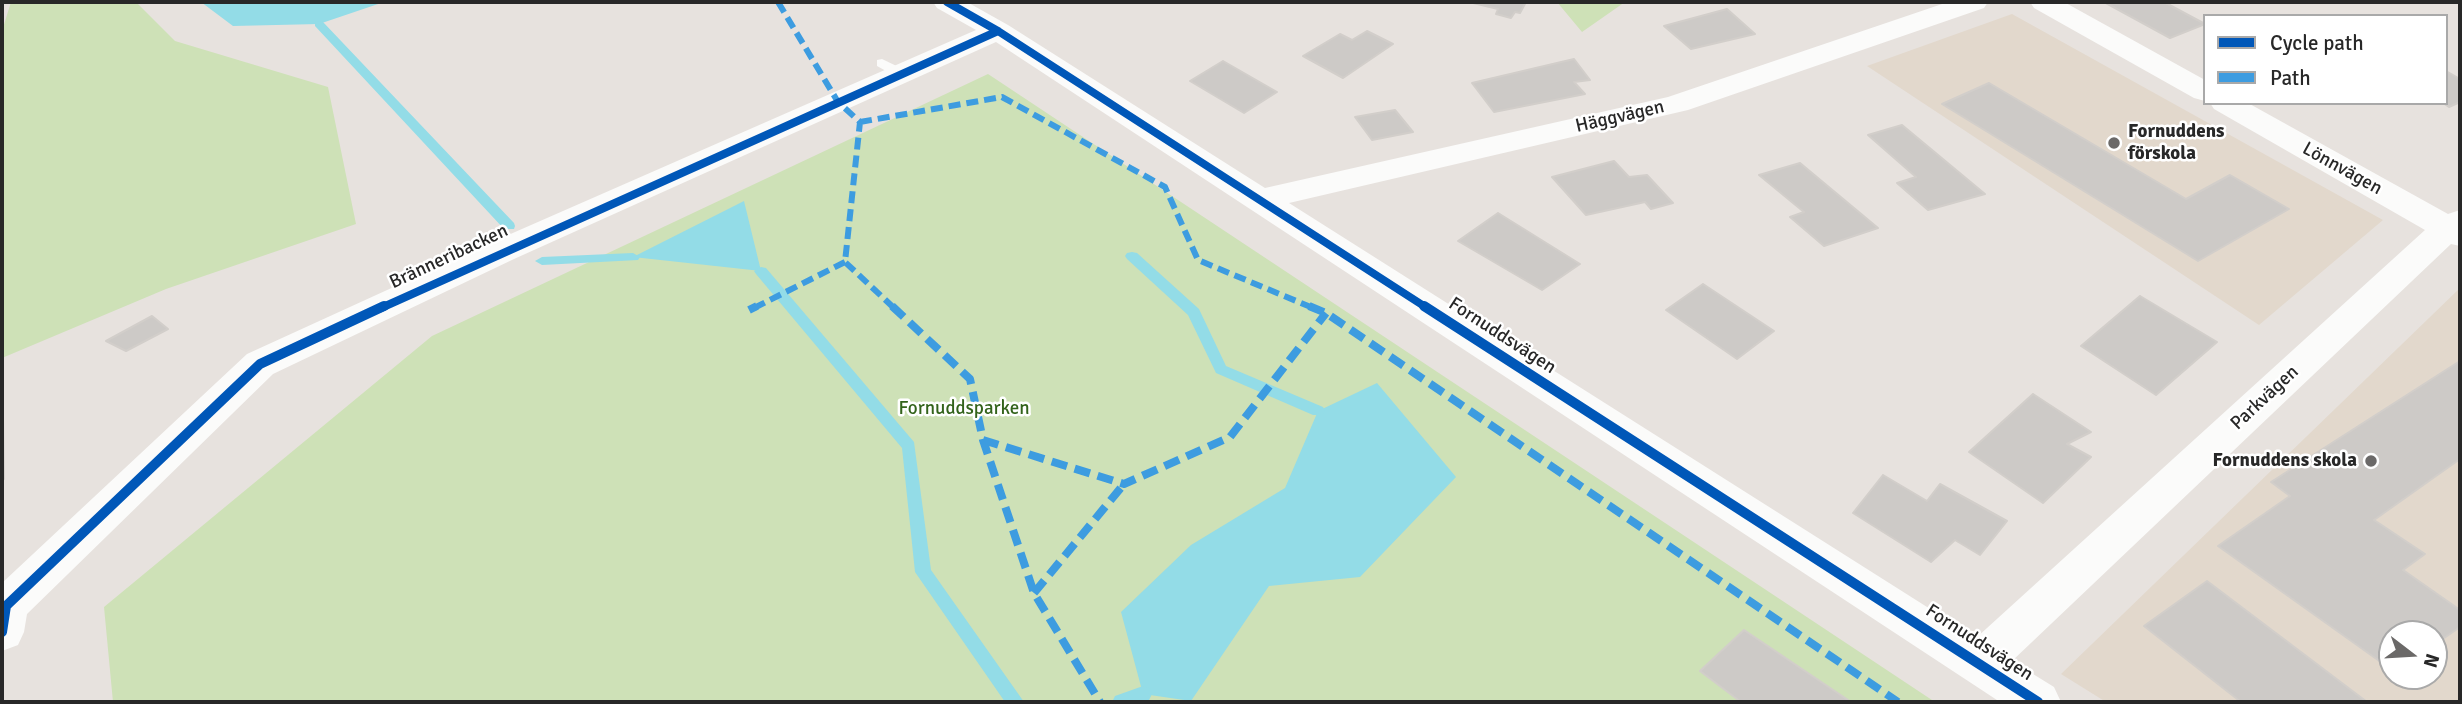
<!DOCTYPE html>
<html>
<head>
<meta charset="utf-8">
<style>
	body { margin:0 }
	#map { position:relative; width:2462px; height:704px; overflow:hidden; background:#e7e2de; font-family:Signika,sans-serif }
	canvas { display:block }
	.frame { position:absolute; inset:0; border:4px solid #282828; pointer-events:none }
	.legend { position:absolute; left:2203px; top:14px; width:245px; height:91px; box-sizing:border-box; background:#fff; border:2px solid #a9a9a9; margin:0; padding:9px 12px; list-style:none; font-size:21px; color:#282828 }
	.legend li { display:flex; align-items:center; gap:14px; height:35px }
	.legend b { width:35px; border:2px solid #a9a9a9 }
	.north { position:absolute; left:2378px; top:620px; width:70px; height:70px; box-sizing:border-box; background:#fff; border:2px solid #a9a9a9; border-radius:50%; rotate:107deg; font-size:19px; font-weight:700; line-height:28px; text-align:center; color:#282828 }
	.north::after { content:''; display:block; margin:auto; width:24px; height:32px; background:#6b6968; clip-path:polygon(50% 0,100% 100%,50% 72%,0 100%) }
</style>
</head>
<body>
<div id="map">
<canvas width="2462" height="704"></canvas>
<div class="frame"></div>
<ul class="legend">
<li><b style="height:9px;background:#0057b8"></b>Cycle path</li>
<li><b style="height:9px;background:#3d9ce0"></b>Path</li>
</ul>
<div class="north">N</div>
</div>
<script>
const ctx = document.querySelector('canvas').getContext('2d');
ctx.lineJoin = 'round';
function fillPath(path, color) { ctx.fillStyle = color; ctx.fill(path, 'evenodd'); }
const poly = rows => new Path2D(rows.map(r => 'M' + r).join(''));
function trace(path, color, width, dash) { ctx.strokeStyle = color; ctx.lineWidth = width; ctx.lineCap = dash ? 'butt' : 'round'; ctx.setLineDash(dash || []); ctx.stroke(path); }
function write(font, color, halo, rows, align = 'center') {
  ctx.font = font + ' Signika,sans-serif'; ctx.lineWidth = 5; ctx.setLineDash([]); ctx.textBaseline = 'middle'; ctx.strokeStyle = halo; ctx.fillStyle = color; for (const [text, x, y, turn = 0] of rows) {
    ctx.save(); ctx.translate(x, y); ctx.rotate((+turn || 0) * Math.PI / 180); ctx.textAlign = isNaN(turn) ? turn : align; if (halo) ctx.strokeText(text, 0, 0); ctx.fillText(text, 0, 0); ctx.restore();
  }
}
fillPath(poly([
	[2012,14,2383,220,2259,325,1867,66],
	[2460,288,2460,702,2106,702,2061,674],
	[2392,634,2434,634,2434,676,2392,676]
]), '#e2d8cc');
fillPath(poly([
	[11,2,136,2,175,41,328,87,356,224,166,289,2,358,2,31],
	[1557,2,1625,2,1582,32],
	[988,74,1935,702,113,702,104,607,432,336]
]), '#cee1b7');
fillPath(poly([
	[201,2,384,2,319,24,233,26],
	[744,201,761,271,633,257],
	[1377,383,1456,477,1360,577,1269,586,1191,701,1143,694,1121,612,1191,545,1285,488,1318,411]
]), '#93dce7');
fillPath(poly([
	[319,21,323,22,514,223,515,226,514,229,504,229,315,26,315,22,319,21],
	[1132,252,1137,253,1199,309,1226,366,1323,407,1325,411,1323,415,1313,415,1216,373,1188,315,1127,259,1125,256,1127,253,1132,252],
	[633,253,640,257,638,260,542,265,535,261,542,257,633,253],
	[761,267,766,268,914,442,931,570,1024,702,1005,702,915,572,902,448,756,274,754,271,761,267],
	[1143,686,1149,688,1152,694,1149,700,1142,702,1112,702,1115,696,1143,686]
]), '#93dce7');
const building = poly([
	[1469,2,1526,2,1520,13,1515,12,1511,18,1496,14,1498,9,1469,2],
	[2104,2,2164,2,2205,24,2170,38,2104,2],
	[1727,9,1755,34,1691,49,1664,26,1727,9],
	[1367,31,1393,44,1343,78,1303,56,1340,34,1352,40,1367,31],
	[1574,59,1590,80,1574,82,1585,94,1494,112,1472,83,1574,59],
	[1223,61,1277,92,1244,113,1190,81,1223,61],
	[2446,71,2460,79,2460,102,2449,107,2443,103,2446,103,2446,71],
	[1989,83,2186,199,2230,175,2289,209,2198,261,1942,104,1989,83],
	[1395,110,1413,132,1372,140,1355,117,1395,110],
	[1902,125,1985,194,1928,210,1897,183,1916,177,1868,135,1902,125],
	[1614,161,1629,177,1647,175,1673,203,1651,209,1645,202,1586,215,1552,177,1614,161],
	[1800,163,1878,228,1824,246,1790,217,1804,212,1759,175,1800,163],
	[1498,213,1580,264,1542,290,1458,241,1498,213],
	[1703,284,1774,331,1737,359,1666,310,1703,284],
	[2140,296,2217,342,2156,395,2081,346,2140,296],
	[152,316,168,329,126,351,106,341,152,316],
	[2460,361,2460,459,2374,520,2425,554,2403,570,2460,610,2460,627,2434,645,2434,634,2392,634,2392,670,2218,546,2290,496,2271,482,2460,361],
	[2033,394,2091,432,2067,444,2091,457,2043,503,1969,452,2033,394],
	[3,419,4,479,2,480,2,420,3,419],
	[1883,475,1927,501,1940,484,2007,521,1980,555,1955,540,1931,562,1853,513,1883,475],
	[2207,581,2367,702,2241,702,2144,626,2207,581],
	[1744,630,1851,702,1741,702,1700,671,1744,630]
]);
fillPath(building, '#cdcac7');
trace(building, '#d2ceca', 2);
fillPath(poly([
	[882,59,907,71,909,74,902,78,897,77,877,66,877,60,882,59]
]), '#fbfbfa');
fillPath(poly([
	[933,2,967,2,1008,25,1265,188,1668,97,1948,2,1988,2,1984,8,1688,110,1289,203,1976,638,2425,230,2214,109,2210,103,2248,103,2448,214,2460,210,2460,246,2451,244,2012,661,2054,687,2061,702,2000,702,996,42,514,259,273,374,27,614,24,632,18,645,2,651,2,583,247,354,490,243,976,30,937,8,933,2],
	[2030,2,2064,2,2205,80,2205,101,2194,98,2034,8,2030,2]
]), '#fbfbfa');
trace(poly([
	[778,2,838,102,860,122,845,262,894,308],
	[860,122,1002,97,1165,187,1198,260,1313,308],
	[754,308,845,262]
]), '#3d9ce0', 6, [12, 6]);
trace(poly([
	[892,306,970,379,983,440,1034,593,1100,702],
	[1309,306,1326,313,1898,702],
	[749,310,757,306],
	[983,440,1124,484,1230,437,1326,313],
	[1034,593,1124,484]
]), '#3d9ce0', 8, [16, 8]);
trace(poly([
	[947,2,998,31,1427,308],
	[381,308,998,31]
]), '#0057b8', 8);
trace(poly([
	[1424,306,2038,702],
	[2,632,6,606,260,364,384,306]
]), '#0057b8', 10);
for (const [x, y, r, color] of [
	[2114,143,7,"#6b6968"],
	[2371,461,7,"#6b6968"]
]) { const dot = new Path2D(); dot.arc(x, y, r, 0, 2 * Math.PI); ctx.fillStyle = color; ctx.fill(dot); trace(dot, '#fff', 2.5); }
write('19px', '#282828', '#fff', [
	["Häggvägen",1620,117,-13],
	["Lönnvägen",2342,169,29],
	["Bränneribacken",449,257,-25],
	["Fornuddsvägen",1502,336,33],
	["Parkvägen",2265,398,-43],
	["Fornuddsvägen",1979,643,33]
]);
write('bold 19px', '#282828', '#fff', [
	["Fornuddens",2128,132],
	["förskola",2128,154],
	["Fornuddens skola",2357,461,"right"]
], 'left');
write('19px', '#33631b', '#fff', [
	["Fornuddsparken",964,409]
]);
</script>
</body>
</html>
